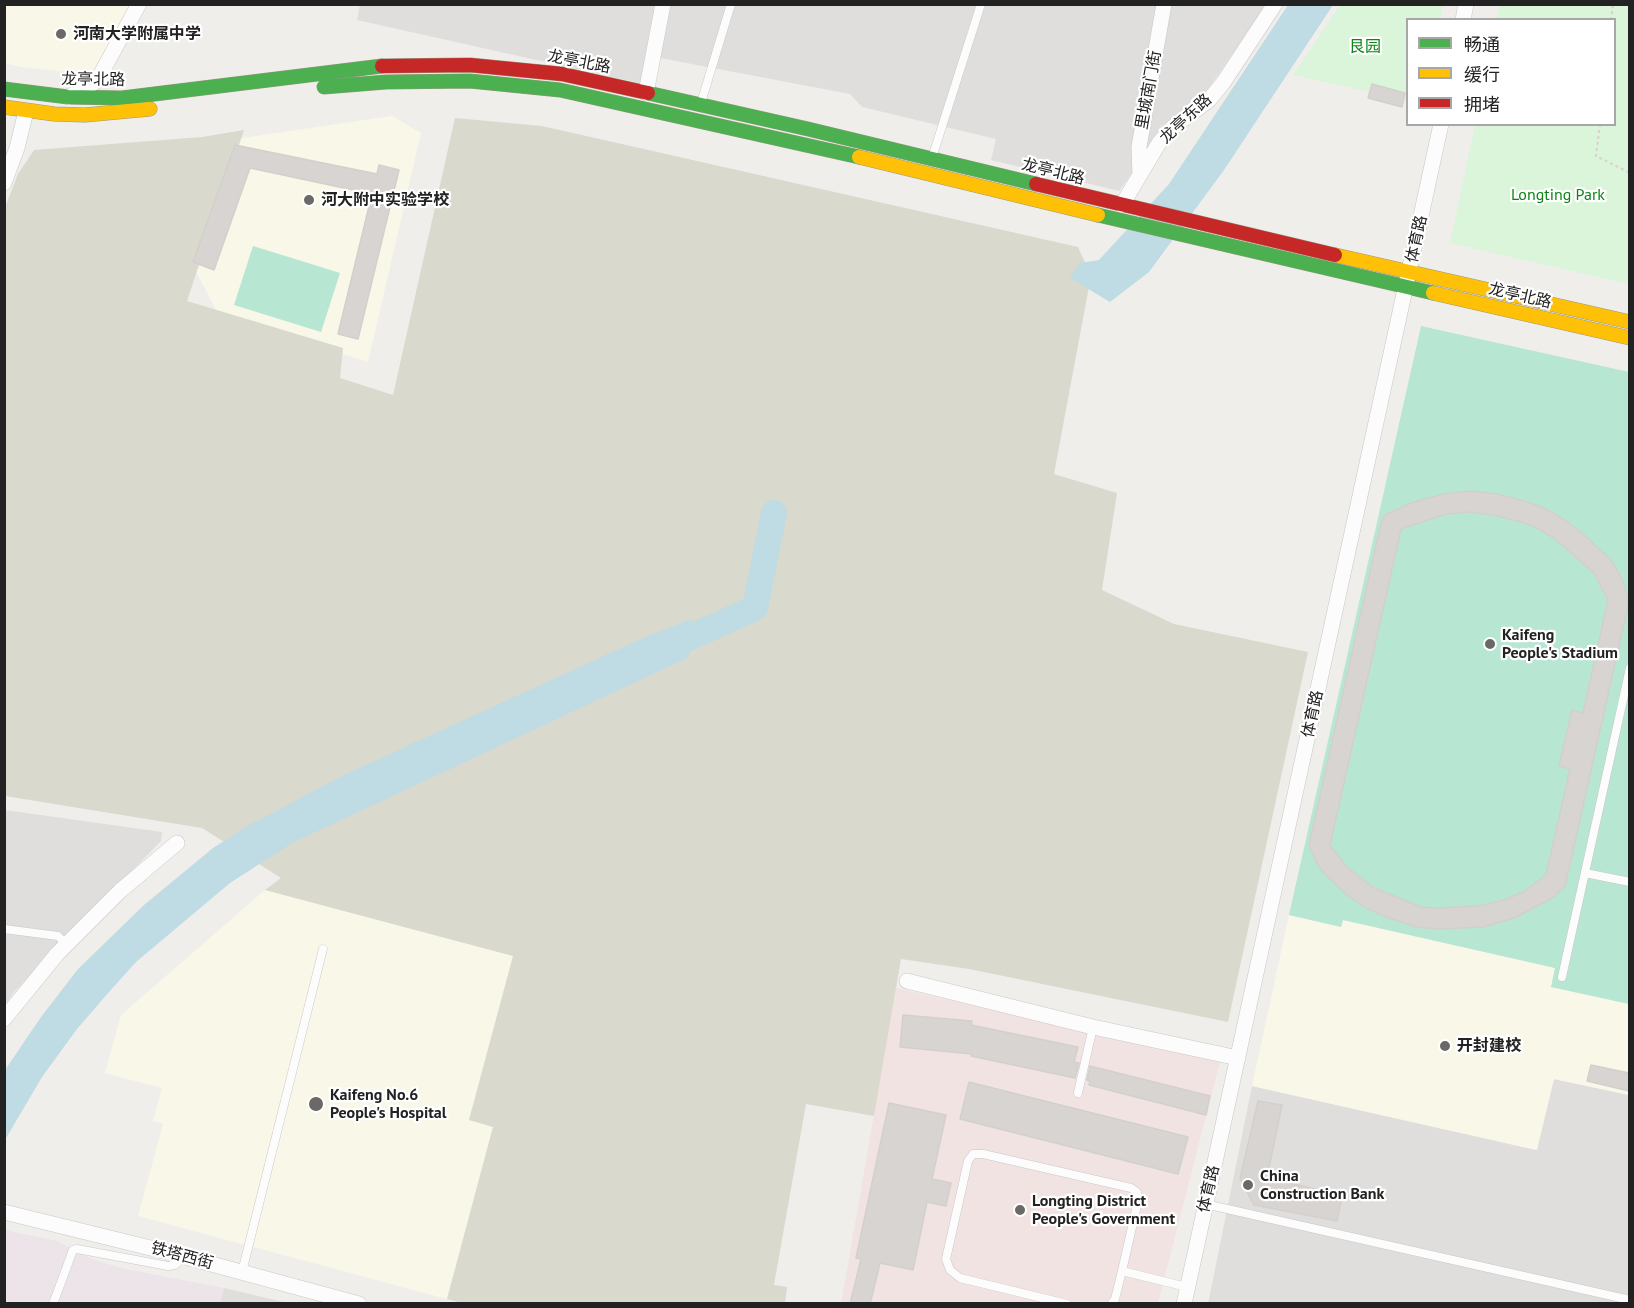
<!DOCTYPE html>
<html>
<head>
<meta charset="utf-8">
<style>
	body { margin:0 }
	#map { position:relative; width:1634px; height:1308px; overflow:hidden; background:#f0eeeb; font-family:"PT Sans","Noto Sans SC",sans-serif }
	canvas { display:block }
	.frame { position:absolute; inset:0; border:6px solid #222; pointer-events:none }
	.legend { position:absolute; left:1406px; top:18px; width:210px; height:108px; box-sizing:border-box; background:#fff; border:2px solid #a7a7a7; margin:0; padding:8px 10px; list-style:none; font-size:18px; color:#222 }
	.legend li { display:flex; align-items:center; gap:12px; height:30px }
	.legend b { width:30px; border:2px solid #a7a7a7 }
</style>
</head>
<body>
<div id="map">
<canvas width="1634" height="1308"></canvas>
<div class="frame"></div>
<ul class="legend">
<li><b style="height:8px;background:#4caf50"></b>畅通</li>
<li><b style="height:8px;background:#ffc107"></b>缓行</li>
<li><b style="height:8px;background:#c62828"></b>拥堵</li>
</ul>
</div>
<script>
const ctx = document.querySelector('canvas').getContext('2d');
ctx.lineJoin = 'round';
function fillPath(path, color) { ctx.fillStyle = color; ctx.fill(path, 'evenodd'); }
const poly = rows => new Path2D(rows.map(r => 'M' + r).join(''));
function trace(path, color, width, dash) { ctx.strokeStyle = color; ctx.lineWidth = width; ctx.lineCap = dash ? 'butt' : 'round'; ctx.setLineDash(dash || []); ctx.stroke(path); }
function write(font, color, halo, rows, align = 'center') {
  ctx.font = font + ' "PT Sans","Noto Sans SC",sans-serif'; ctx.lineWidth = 4.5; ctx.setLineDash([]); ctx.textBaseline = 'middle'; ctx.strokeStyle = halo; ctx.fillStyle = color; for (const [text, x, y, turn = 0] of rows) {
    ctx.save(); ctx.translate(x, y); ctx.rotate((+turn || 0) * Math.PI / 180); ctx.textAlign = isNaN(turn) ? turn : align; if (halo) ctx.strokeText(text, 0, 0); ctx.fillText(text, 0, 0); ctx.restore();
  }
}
fillPath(poly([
	[360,4,1266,5,1202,98,1163,130,1119,191,991,160,996,139,862,107,850,94,660,58,653,86,357,20],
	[5,810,162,832,161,841,14,992,5,1005],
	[1554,1079,1629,1095,1629,1303,1208,1304,1252,1086,1536,1150],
	[224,1288,288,1303,220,1304]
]), '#dfdedc');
fillPath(poly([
	[896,988,1220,1062,1158,1303,841,1304]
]), '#f1e3e1');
fillPath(poly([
	[5,1230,57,1241,92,1259,121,1268,224,1288,220,1303,5,1304]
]), '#ede4e9');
fillPath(poly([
	[4,5,132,5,95,75,20,67,5,63],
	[392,116,421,133,368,362,218,314,191,262,235,139],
	[265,890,513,956,469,1120,493,1127,447,1299,138,1216,163,1124,153,1121,162,1088,105,1073,121,1015],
	[1289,915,1341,927,1343,920,1555,968,1551,987,1629,1004,1629,1095,1554,1079,1537,1150,1252,1086]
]), '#f8f7e8');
fillPath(poly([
	[455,118,542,126,1078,247,1091,276,1054,474,1117,493,1102,590,1174,624,1308,652,1228,1022,969,969,901,959,874,1116,806,1104,774,1285,787,1287,785,1303,466,1304,447,1299,493,1127,469,1120,513,956,265,890,281,878,202,828,5,796,4,210,18,174,34,150,202,137,244,130,187,301,343,348,340,378,393,395]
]), '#d9d9cd');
fillPath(poly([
	[1340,5,1443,5,1440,19,1408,20,1407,100,1293,75],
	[1500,5,1629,5,1629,284,1450,243,1475,125,1614,124,1614,20,1497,19]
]), '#daf5da');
fillPath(poly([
	[253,246,340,273,321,332,234,305],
	[1421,326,1629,372,1629,1004,1551,987,1555,968,1343,920,1341,927,1289,915]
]), '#b7e6d2');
fillPath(poly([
	[1288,5,1333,5,1224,170,1149,272,1110,302,1070,278,1080,263,1099,260,1169,184],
	[692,619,689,657,292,843,230,883,136,962,109,992,77,1029,42,1077,5,1140,5,1070,41,1017,78,969,144,905,213,848,246,827,344,775,643,638]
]), '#bfdbe3');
trace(poly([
	[660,651,755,608,774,513]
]), '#bfdbe3', 26);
const building = poly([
	[1372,84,1405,93,1402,107,1368,98,1372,84],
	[235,145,377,174,379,165,399,170,358,339,338,334,372,194,250,168,214,270,193,262,235,145],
	[1471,491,1497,494,1524,501,1542,507,1565,520,1582,533,1611,560,1622,579,1629,601,1565,886,1551,899,1514,918,1483,927,1436,929,1416,927,1381,915,1363,906,1347,895,1323,872,1316,862,1309,845,1381,523,1385,515,1411,503,1443,494,1471,491],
	[1471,512,1493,515,1518,521,1533,526,1554,538,1594,573,1608,600,1583,713,1572,710,1559,766,1570,769,1546,875,1525,891,1507,899,1480,906,1437,908,1421,907,1374,888,1347,867,1330,845,1401,529,1446,514,1471,512],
	[903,1015,972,1021,971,1025,1078,1047,1074,1062,1079,1063,1075,1078,971,1056,972,1054,900,1047,903,1015],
	[1591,1065,1629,1073,1629,1091,1587,1081,1591,1065],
	[1090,1066,1210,1096,1206,1115,1089,1085,1090,1081,1087,1080,1090,1066],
	[969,1082,1188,1137,1178,1174,960,1119,969,1082],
	[1258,1101,1282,1105,1267,1177,1342,1196,1337,1221,1254,1205,1240,1179,1258,1101],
	[889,1103,946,1115,932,1179,951,1183,946,1206,927,1202,913,1270,880,1263,870,1304,850,1304,861,1259,856,1258,889,1103]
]);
fillPath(building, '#d7d4d2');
trace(building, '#d3d0cc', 1.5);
const lane = poly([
	[701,103,731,4],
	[932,158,981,4],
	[1585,873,1630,882],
	[4,929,58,936,67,945],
	[1562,977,1630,668],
	[1078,1093,1093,1027],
	[1205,1204,1630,1300],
	[1122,1271,1187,1287],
	[242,1272,323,949],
	[53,1304,73,1250,77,1249,168,1266,175,1265,184,1257],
	[1067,1304,960,1278,950,1270,946,1259,968,1161,973,1154,983,1154,1131,1188,1137,1192,1138,1201,1122,1271,1115,1299,1111,1304]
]);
const street = poly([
	[1463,20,1466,4],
	[646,93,663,4],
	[69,97,97,81,139,4],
	[1140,175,1139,147,1164,4],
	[4,183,17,148,26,111],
	[1122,205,1159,143,1172,128,1209,100,1223,83,1275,4],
	[907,981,1093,1027,1238,1058],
	[4,1019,57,954,120,891,177,843],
	[4,1212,167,1252,359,1304],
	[1184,1304,1441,124]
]);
const fast = poly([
	[324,87,386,82,470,81,560,90,859,157],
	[4,89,68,97,122,98,382,66],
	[648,93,808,129,1036,184],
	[1098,215,1433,293]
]);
const slow = poly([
	[4,107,54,114,85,115,150,109],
	[859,157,1098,215],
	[1335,255,1630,322],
	[1433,293,1630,338]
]);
const jam = poly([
	[382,66,470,65,562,74,648,93],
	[1036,184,1335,255]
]);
trace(lane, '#c9c8c7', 9);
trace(street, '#c9c8c7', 16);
trace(fast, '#999a82', 15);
trace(slow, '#999a82', 15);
trace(jam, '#999a82', 15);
trace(poly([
	[1611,20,1613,4],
	[1600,124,1596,156,1630,173]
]), '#dccecd', 2, [3, 3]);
trace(lane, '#fdfcfc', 8);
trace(street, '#fdfcfc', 15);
trace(fast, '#4caf50', 14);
trace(slow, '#ffc107', 14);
trace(jam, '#c62828', 14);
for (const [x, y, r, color] of [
	[61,34,6,"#6a6968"],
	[309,200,6,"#6a6968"],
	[1490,644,6,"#6a6968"],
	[1445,1046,6,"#6a6968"],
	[316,1104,8,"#6a6968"],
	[1248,1185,6,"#6a6968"],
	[1020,1210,6,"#6a6968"]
]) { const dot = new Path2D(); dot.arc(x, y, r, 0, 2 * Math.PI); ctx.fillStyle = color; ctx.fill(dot); trace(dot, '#fff', 2); }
write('bold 16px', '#222', '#fff', [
	["河南大学附属中学",73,34],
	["河大附中实验学校",321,200],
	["Kaifeng",1502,635],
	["People's Stadium",1502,653],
	["开封建校",1457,1046],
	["Kaifeng No.6",330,1095],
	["People's Hospital",330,1113],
	["China",1260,1176],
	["Construction Bank",1260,1194],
	["Longting District",1032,1201],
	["People's Government",1032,1219]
], 'left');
write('16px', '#0c8416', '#fff', [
	["艮园",1365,47],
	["Longting Park",1558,195]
]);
write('16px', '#222', '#fff', [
	["龙亭北路",579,62,11],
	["龙亭北路",93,80,1],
	["里城南门街",1149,90,-80],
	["龙亭东路",1186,119,-43],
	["龙亭北路",1053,172,14],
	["体育路",1417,239,-78],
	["龙亭北路",1520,296,13],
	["体育路",1313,714,-78],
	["体育路",1209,1189,-77],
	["铁塔西街",182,1256,15]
]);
</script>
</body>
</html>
